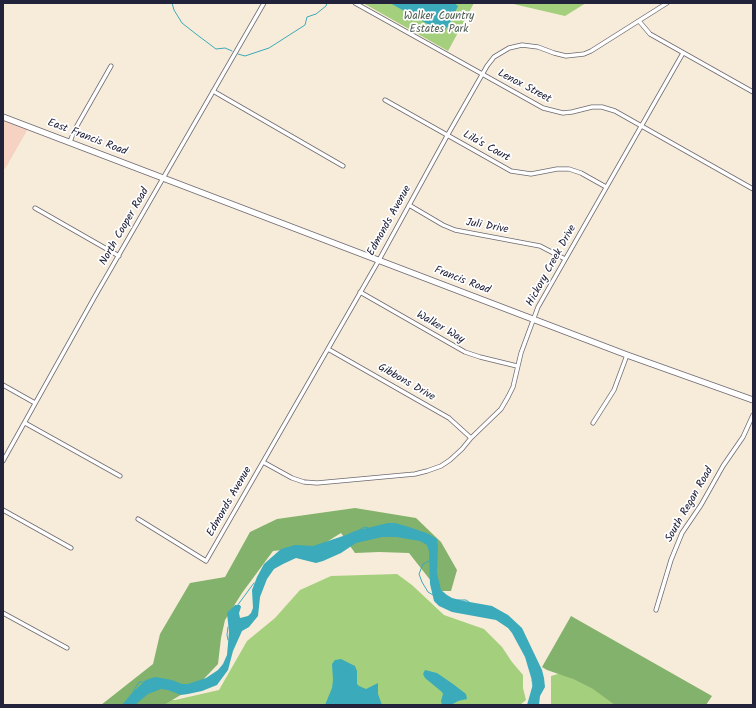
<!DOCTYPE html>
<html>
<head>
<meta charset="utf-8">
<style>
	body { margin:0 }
	#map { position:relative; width:756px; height:708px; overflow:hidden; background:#f7ecd9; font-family:Kalam,sans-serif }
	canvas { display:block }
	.frame { position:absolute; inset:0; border:4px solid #22223b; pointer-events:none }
</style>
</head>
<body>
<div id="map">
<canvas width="756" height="708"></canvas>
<div class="frame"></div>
</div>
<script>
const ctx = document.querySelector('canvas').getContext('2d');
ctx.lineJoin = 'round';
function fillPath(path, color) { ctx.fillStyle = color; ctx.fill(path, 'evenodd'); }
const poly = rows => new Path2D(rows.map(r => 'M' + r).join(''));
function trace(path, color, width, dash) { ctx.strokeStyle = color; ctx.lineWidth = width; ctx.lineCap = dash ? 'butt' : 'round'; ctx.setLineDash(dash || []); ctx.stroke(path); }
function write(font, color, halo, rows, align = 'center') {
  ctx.font = font + ' Kalam,sans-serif'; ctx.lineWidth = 3.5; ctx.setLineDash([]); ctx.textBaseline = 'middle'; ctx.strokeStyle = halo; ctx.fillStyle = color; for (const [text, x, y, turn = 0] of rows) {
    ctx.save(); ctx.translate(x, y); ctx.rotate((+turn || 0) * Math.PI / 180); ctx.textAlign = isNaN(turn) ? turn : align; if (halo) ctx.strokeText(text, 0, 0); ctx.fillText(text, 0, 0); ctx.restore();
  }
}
fillPath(poly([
	[3,118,29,127,5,169,3,168]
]), '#f6d2c3');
fillPath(poly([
	[363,3,474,3,448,51],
	[509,3,586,3,565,16],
	[397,574,412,585,444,615,484,629,502,647,512,662,523,675,523,688,526,700,520,705,151,705,154,700,175,700,219,690,247,641,275,618,300,590,331,576],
	[561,673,596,690,620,705,551,705,551,676]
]), '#a4d07d');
fillPath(poly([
	[355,508,416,518,441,542,457,570,451,591,436,591,431,581,409,553,379,552,355,553,341,533,320,546,273,551,242,593,225,620,221,638,218,664,199,684,164,705,101,705,153,664,160,634,190,583,225,577,250,532,277,519],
	[571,616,712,696,706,705,615,705,593,689,573,679,547,670,542,667]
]), '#83b26c');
fillPath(poly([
	[390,3,454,3,458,6,449,25,444,31,442,32],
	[388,523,395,523,409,527,429,534,437,539,438,546,437,573,441,590,447,595,452,598,464,601,492,606,508,615,522,628,542,670,544,678,545,687,540,696,539,705,527,705,533,684,525,657,512,633,508,628,496,620,452,612,439,606,434,601,430,584,429,551,427,545,420,541,396,537,382,537,356,543,341,553,323,561,316,563,296,558,283,564,274,569,267,579,260,597,258,616,249,627,242,631,233,651,228,670,217,685,202,691,188,694,181,695,168,690,161,689,148,694,135,705,122,705,132,693,146,680,155,677,172,680,182,684,188,684,206,678,218,670,223,664,227,655,229,632,227,613,235,605,240,605,241,607,239,613,240,618,248,616,251,613,253,608,252,590,257,577,264,564,281,549,295,545,313,546,346,535,355,531],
	[341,659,355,666,357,671,357,684,359,686,366,689,378,683,378,694,382,705,325,705,332,688,333,680,332,664,335,660],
	[425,670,437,673,453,684,466,694,467,699,458,701,451,705,442,705,441,701,443,694,442,692,425,678,423,674]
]), '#3baaba');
trace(poly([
	[172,3,174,10,182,23,196,34,216,49,225,48,232,51],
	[238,54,245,56,269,48,305,25,307,17,316,14,326,6,327,3],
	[359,530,365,527,368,528],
	[429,561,423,564,419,574,422,582,428,592,433,595],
	[458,600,466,600,469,602],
	[237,606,254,583],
	[228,640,227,635,228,627],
	[532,680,533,686],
	[133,692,139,682,145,682]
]), '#3baaba', 1);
const street = poly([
	[355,3,543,108,563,113,572,112,592,107,602,107,615,111,753,189],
	[639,21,650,34,753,92],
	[213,91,343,166],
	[385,100,511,171,531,174,557,169,569,169,581,173,606,187],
	[70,142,74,131,111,66],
	[409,205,443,225,455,230,540,246,565,259],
	[35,208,119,256],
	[360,292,465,352,480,357,517,366],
	[328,349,449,418,471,438],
	[3,385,35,403],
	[25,423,120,476],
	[593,423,614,390,627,355],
	[3,461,94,298,264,3],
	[263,462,292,478,304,482,317,483,415,474,427,471,441,466,450,460,462,449,471,438,501,409,508,397,513,387,521,353,538,307,683,53],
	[3,510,71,548],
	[138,519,206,561,379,260,447,136,487,66,494,57,509,48,522,45,538,47,554,53,566,56,584,54,591,51,667,3],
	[656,610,671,560,682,533,701,505,723,466,743,437,753,415],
	[3,613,67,648]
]);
const secondary = poly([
	[3,117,627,355,753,400]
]);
trace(street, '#6d6972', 5);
trace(secondary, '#6d6972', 7);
trace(street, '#fff', 3.5);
trace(secondary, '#fff', 5.5);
write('11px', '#505f52', '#fff', [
	["Walker Country",439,17],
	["Estates Park",439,30]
]);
write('11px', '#22223b', '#fff', [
	["Lenox Street",524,87,28],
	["East Francis Road",87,138,21],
	["Lila's Court",486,147,29],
	["Edmonds Avenue",390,221,-61],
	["North Cooper Road",125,227,-60],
	["Juli Drive",487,227,10],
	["Hickory Creek Drive",552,266,-61],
	["Francis Road",462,281,21],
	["Walker Way",440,328,30],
	["Gibbons Drive",406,383,30],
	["Edmonds Avenue",230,502,-60],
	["South Regan Road",690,505,-60]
]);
</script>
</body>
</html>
